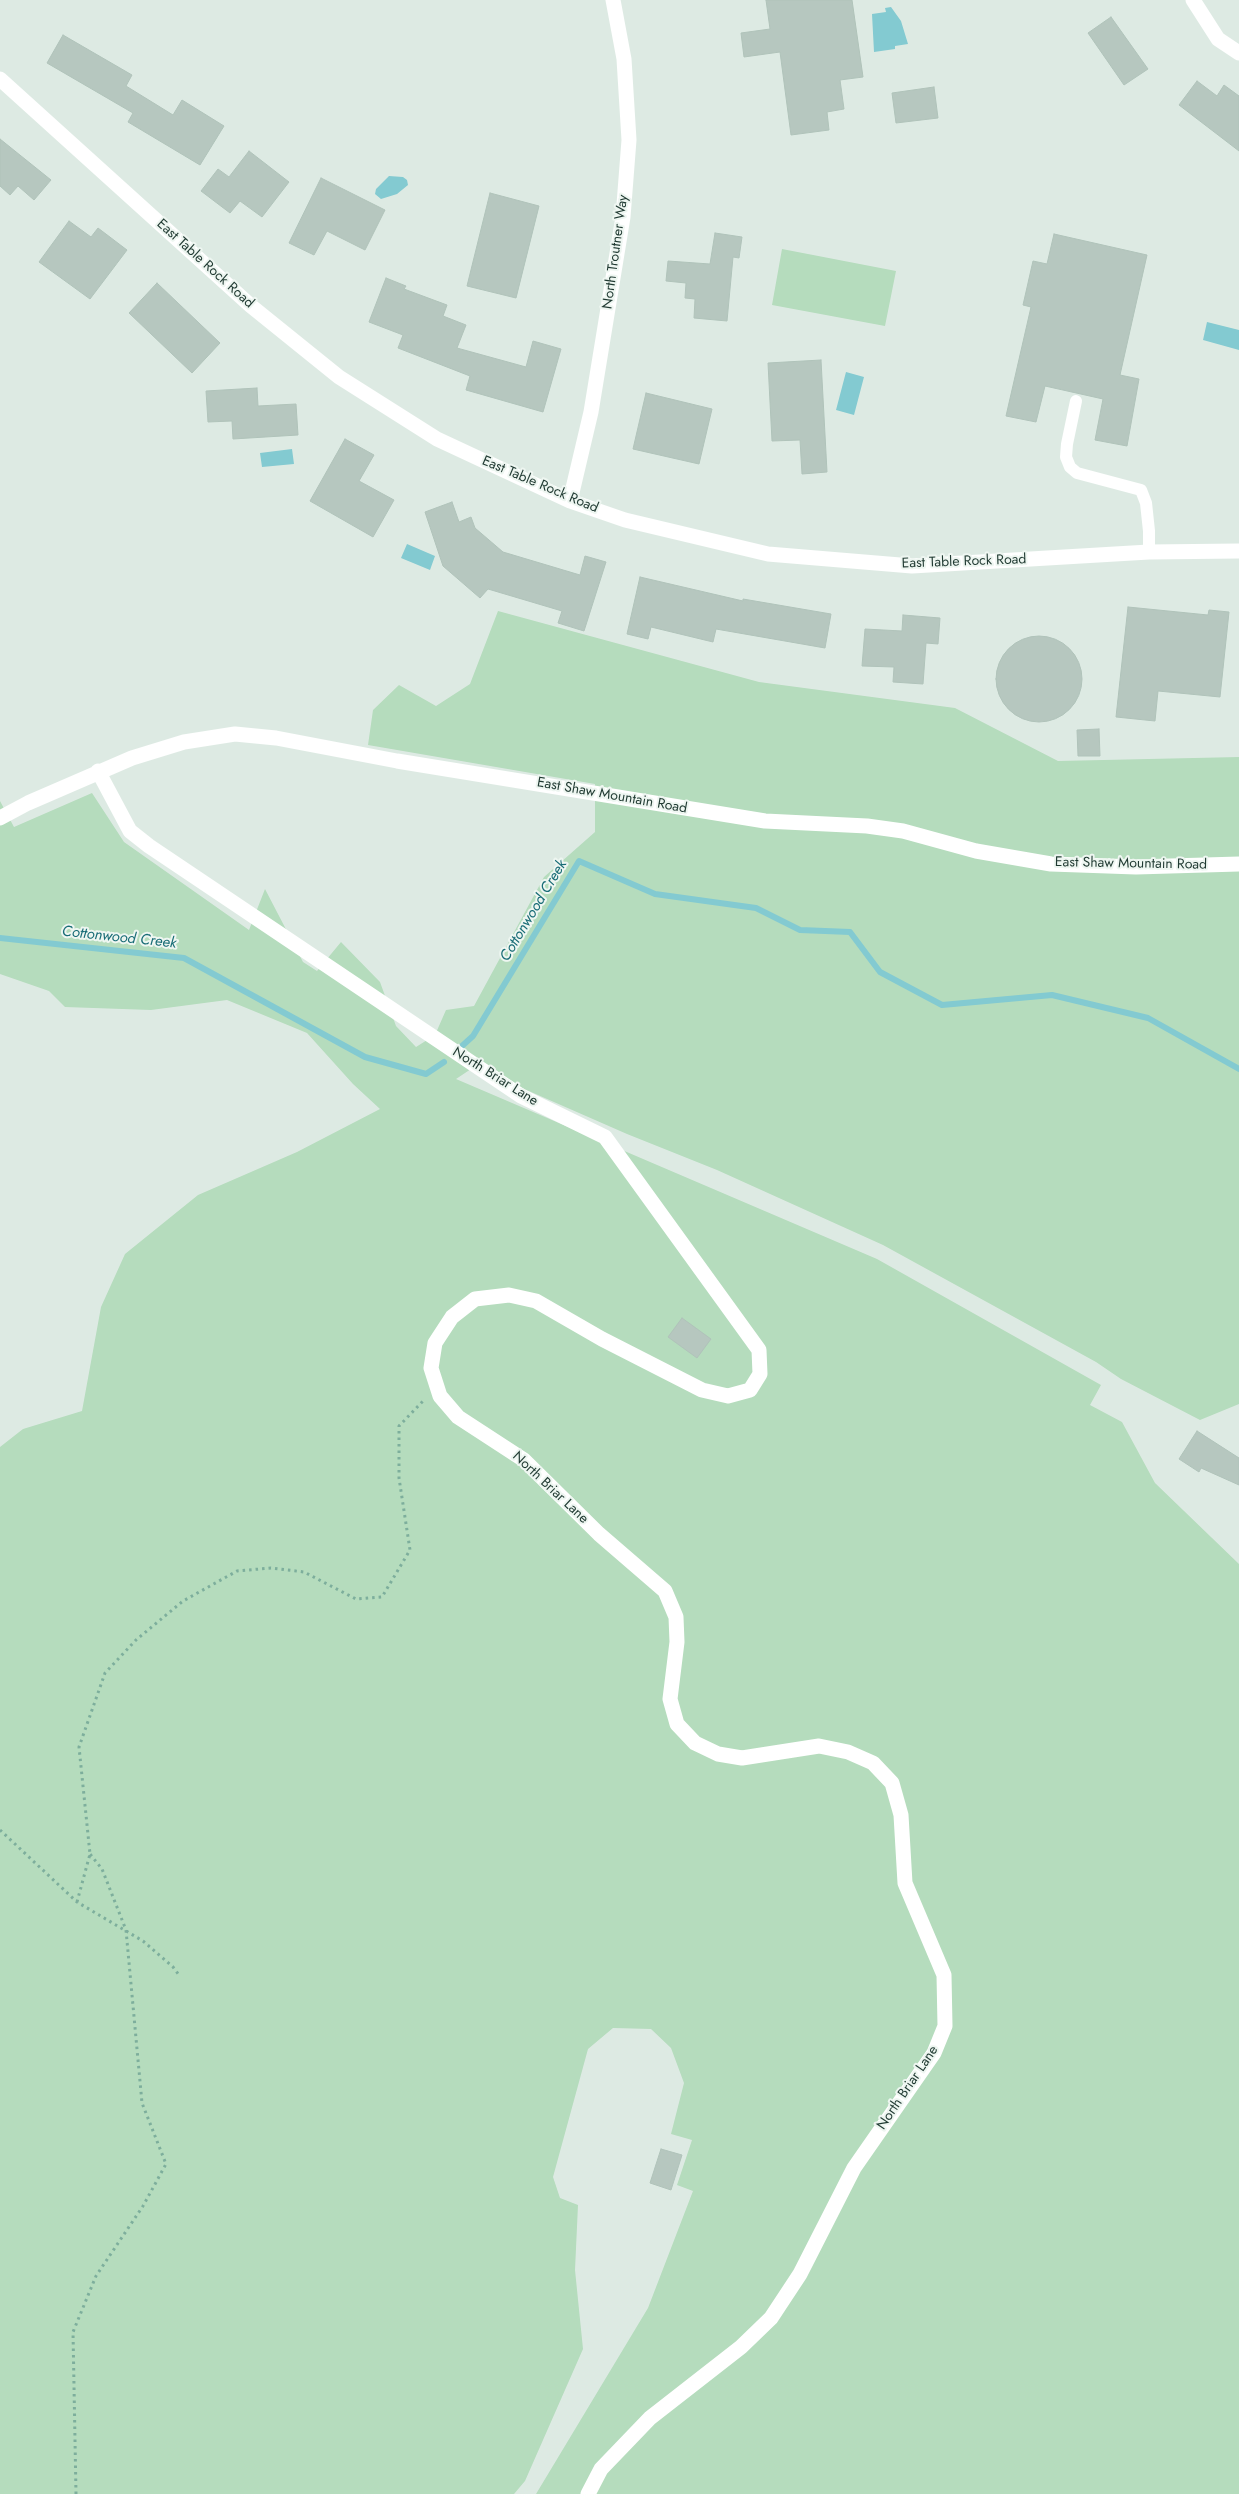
<!DOCTYPE html>
<html>
<head>
<meta charset="utf-8">
<style>
	body { margin:0 }
	canvas { display:block; background:#ddeae3 }
</style>
</head>
<body>
<canvas width="1239" height="2494"></canvas>
<script>
const ctx = document.querySelector('canvas').getContext('2d');
ctx.lineJoin = 'round';
function fillPath(path, color) { ctx.fillStyle = color; ctx.fill(path, 'evenodd'); }
const poly = rows => new Path2D(rows.map(r => 'M' + r).join(''));
function trace(path, color, width, dash) { ctx.strokeStyle = color; ctx.lineWidth = width; ctx.lineCap = dash ? 'butt' : 'round'; ctx.setLineDash(dash || []); ctx.stroke(path); }
function write(font, color, halo, rows, align = 'center') {
  ctx.font = font + ' Jost,sans-serif'; ctx.lineWidth = 4; ctx.setLineDash([]); ctx.textBaseline = 'middle'; ctx.strokeStyle = halo; ctx.fillStyle = color; for (const [text, x, y, turn = 0] of rows) {
    ctx.save(); ctx.translate(x, y); ctx.rotate((+turn || 0) * Math.PI / 180); ctx.textAlign = isNaN(turn) ? turn : align; if (halo) ctx.strokeText(text, 0, 0); ctx.fillText(text, 0, 0); ctx.restore();
  }
}
fillPath(poly([
	[782,249,896,271,885,326,772,305],
	[498,611,759,682,955,708,1058,761,1239,757,1239,1404,1200,1420,1121,1379,1096,1362,883,1245,717,1170,627,1134,474,1067,456,1079,877,1259,1101,1385,1090,1405,1122,1422,1155,1483,1239,1564,1239,2494,536,2494,648,2308,693,2191,677,2185,692,2140,671,2134,684,2083,671,2048,651,2029,613,2028,588,2049,553,2177,560,2198,578,2205,575,2270,583,2349,525,2481,514,2494,0,2494,0,1447,23,1429,82,1411,101,1307,125,1254,198,1195,297,1152,380,1109,353,1084,307,1033,227,1000,151,1010,65,1007,49,991,0,974,0,801,14,827,92,793,124,842,249,930,265,889,303,962,317,971,341,942,380,982,396,1026,416,1047,435,1035,446,1010,474,1006,544,877,595,832,595,784,368,745,373,710,399,685,436,706,470,684]
]), '#b5dcbd');
fillPath(poly([
	[891,7,901,21,908,44,895,46,895,49,874,52,872,14,886,12,885,8],
	[389,176,403,177,407,180,408,185,397,194,381,199,375,194,376,189],
	[1207,322,1239,330,1239,350,1203,340],
	[846,372,864,377,854,415,836,410],
	[292,449,294,464,262,467,260,453],
	[407,544,435,556,430,570,401,558]
]), '#83cad1');
trace(poly([
	[0,938,184,958,365,1057,426,1074,444,1062],
	[462,1046,473,1036,579,861,655,894,756,908,800,930,850,932,880,972,942,1005,1052,995,1148,1018,1239,1069]
]), '#83cad1', 6);
const building = poly([
	[766,0,852,0,863,77,840,80,844,109,827,112,829,130,791,135,780,52,744,57,741,33,770,29,766,0],
	[1111,17,1148,69,1124,85,1088,33,1111,17],
	[63,35,132,75,126,86,173,115,182,100,224,126,200,165,128,122,133,113,47,63,63,35],
	[1197,81,1217,96,1224,85,1239,96,1239,151,1179,105,1197,81],
	[934,87,938,118,896,123,892,93,934,87],
	[0,139,51,180,34,200,18,186,10,195,0,186,0,139],
	[249,151,289,182,262,217,240,201,230,213,201,191,218,169,229,177,249,151],
	[321,178,385,210,365,250,327,231,314,255,289,243,321,178],
	[490,193,539,206,516,298,467,286,490,193],
	[69,221,91,237,98,228,127,250,90,299,39,262,69,221],
	[715,233,742,237,739,258,733,257,727,321,694,318,695,299,685,298,686,283,666,281,668,261,710,264,715,233],
	[1054,234,1147,255,1120,375,1139,379,1127,446,1095,440,1103,399,1045,386,1036,422,1006,416,1031,307,1023,305,1033,261,1047,264,1054,234],
	[386,278,406,286,404,289,447,305,443,316,466,325,457,348,526,367,533,341,561,349,543,412,466,390,470,376,398,348,403,335,369,322,386,278],
	[157,283,220,343,192,373,129,313,157,283],
	[821,360,827,472,802,474,800,440,772,441,768,363,821,360],
	[257,388,258,406,296,404,298,435,233,439,232,421,208,422,206,391,257,388],
	[646,393,712,409,699,464,633,449,646,393],
	[345,439,374,455,359,481,394,500,373,537,310,501,345,439],
	[452,502,459,522,471,517,475,528,503,552,580,575,585,556,606,562,584,631,558,623,562,611,488,589,480,598,443,566,425,512,452,502],
	[640,577,743,601,743,599,831,614,825,648,716,629,713,642,651,627,648,639,627,634,640,577],
	[1128,607,1208,615,1209,610,1229,612,1220,697,1158,691,1155,721,1116,717,1128,607],
	[903,615,940,618,938,644,926,643,923,684,893,682,894,667,862,666,865,629,902,631,903,615],
	'996 679a43 43 0 1 1 86 0a43 43 0 1 1-86 0Z',
	[1099,729,1100,756,1078,756,1077,730,1099,729],
	[682,1318,711,1339,697,1358,668,1337,682,1318],
	[1197,1431,1239,1458,1239,1485,1201,1468,1199,1472,1179,1459,1197,1431],
	[661,2149,682,2155,671,2190,650,2183,661,2149]
]);
fillPath(building, '#b6c7bf');
trace(building, '#b0c3ba', 1);
trace(poly([
	[0,1830,77,1902,143,1941,173,1967,179,1975],
	[77,1902,90,1854,79,1747,105,1673,136,1640,183,1601,237,1571,271,1568,304,1572,356,1599,382,1597,410,1550,399,1478,399,1426,423,1401],
	[76,2494,73,2332,96,2276,143,2206,166,2164,142,2103,126,1930,102,1869,90,1854]
]), '#7dae9c', 3, [2.5, 4]);
trace(poly([
	[1076,401,1067,444,1066,457,1070,467,1077,473,1141,490,1146,503,1149,531,1149,552]
]), '#fff', 12);
trace(poly([
	[1193,0,1218,39,1239,53],
	[0,79,251,306,339,377,437,439,570,501,625,520,768,554,912,566,1149,552,1239,551],
	[570,501,591,412,623,217,629,140,624,59,613,0],
	[98,771,130,831,149,846,521,1096,605,1137,759,1350,760,1374,750,1390,728,1396,702,1390,602,1339,536,1301,509,1295,475,1299,452,1317,435,1343,431,1368,440,1396,458,1417,524,1460,599,1534,665,1591,676,1617,677,1642,670,1699,677,1724,695,1743,718,1754,742,1758,819,1746,848,1752,873,1763,892,1783,901,1815,905,1883,944,1975,945,2026,934,2053,854,2168,800,2274,771,2318,741,2347,650,2418,601,2469,588,2494],
	[0,818,28,803,132,758,184,742,235,734,276,738,397,761,765,821,867,826,903,831,976,851,1051,864,1136,867,1239,864]
]), '#fff', 15);
write('14px', '#1f3931', '#eef6f1', [
	["North Troutner Way",616,252,-82],
	["East Table Rock Road",205,264,42],
	["East Table Rock Road",540,485,23],
	["East Table Rock Road",964,562,-2],
	["East Shaw Mountain Road",612,796,10],
	["East Shaw Mountain Road",1131,864,1],
	["North Briar Lane",495,1077,32],
	["North Briar Lane",550,1488,43],
	["North Briar Lane",908,2088,-56]
]);
write('italic 15px', '#186c76', '#eef6f1', [
	["Cottonwood Creek",534,911,-59],
	["Cottonwood Creek",119,938,6]
]);
</script>
</body>
</html>
